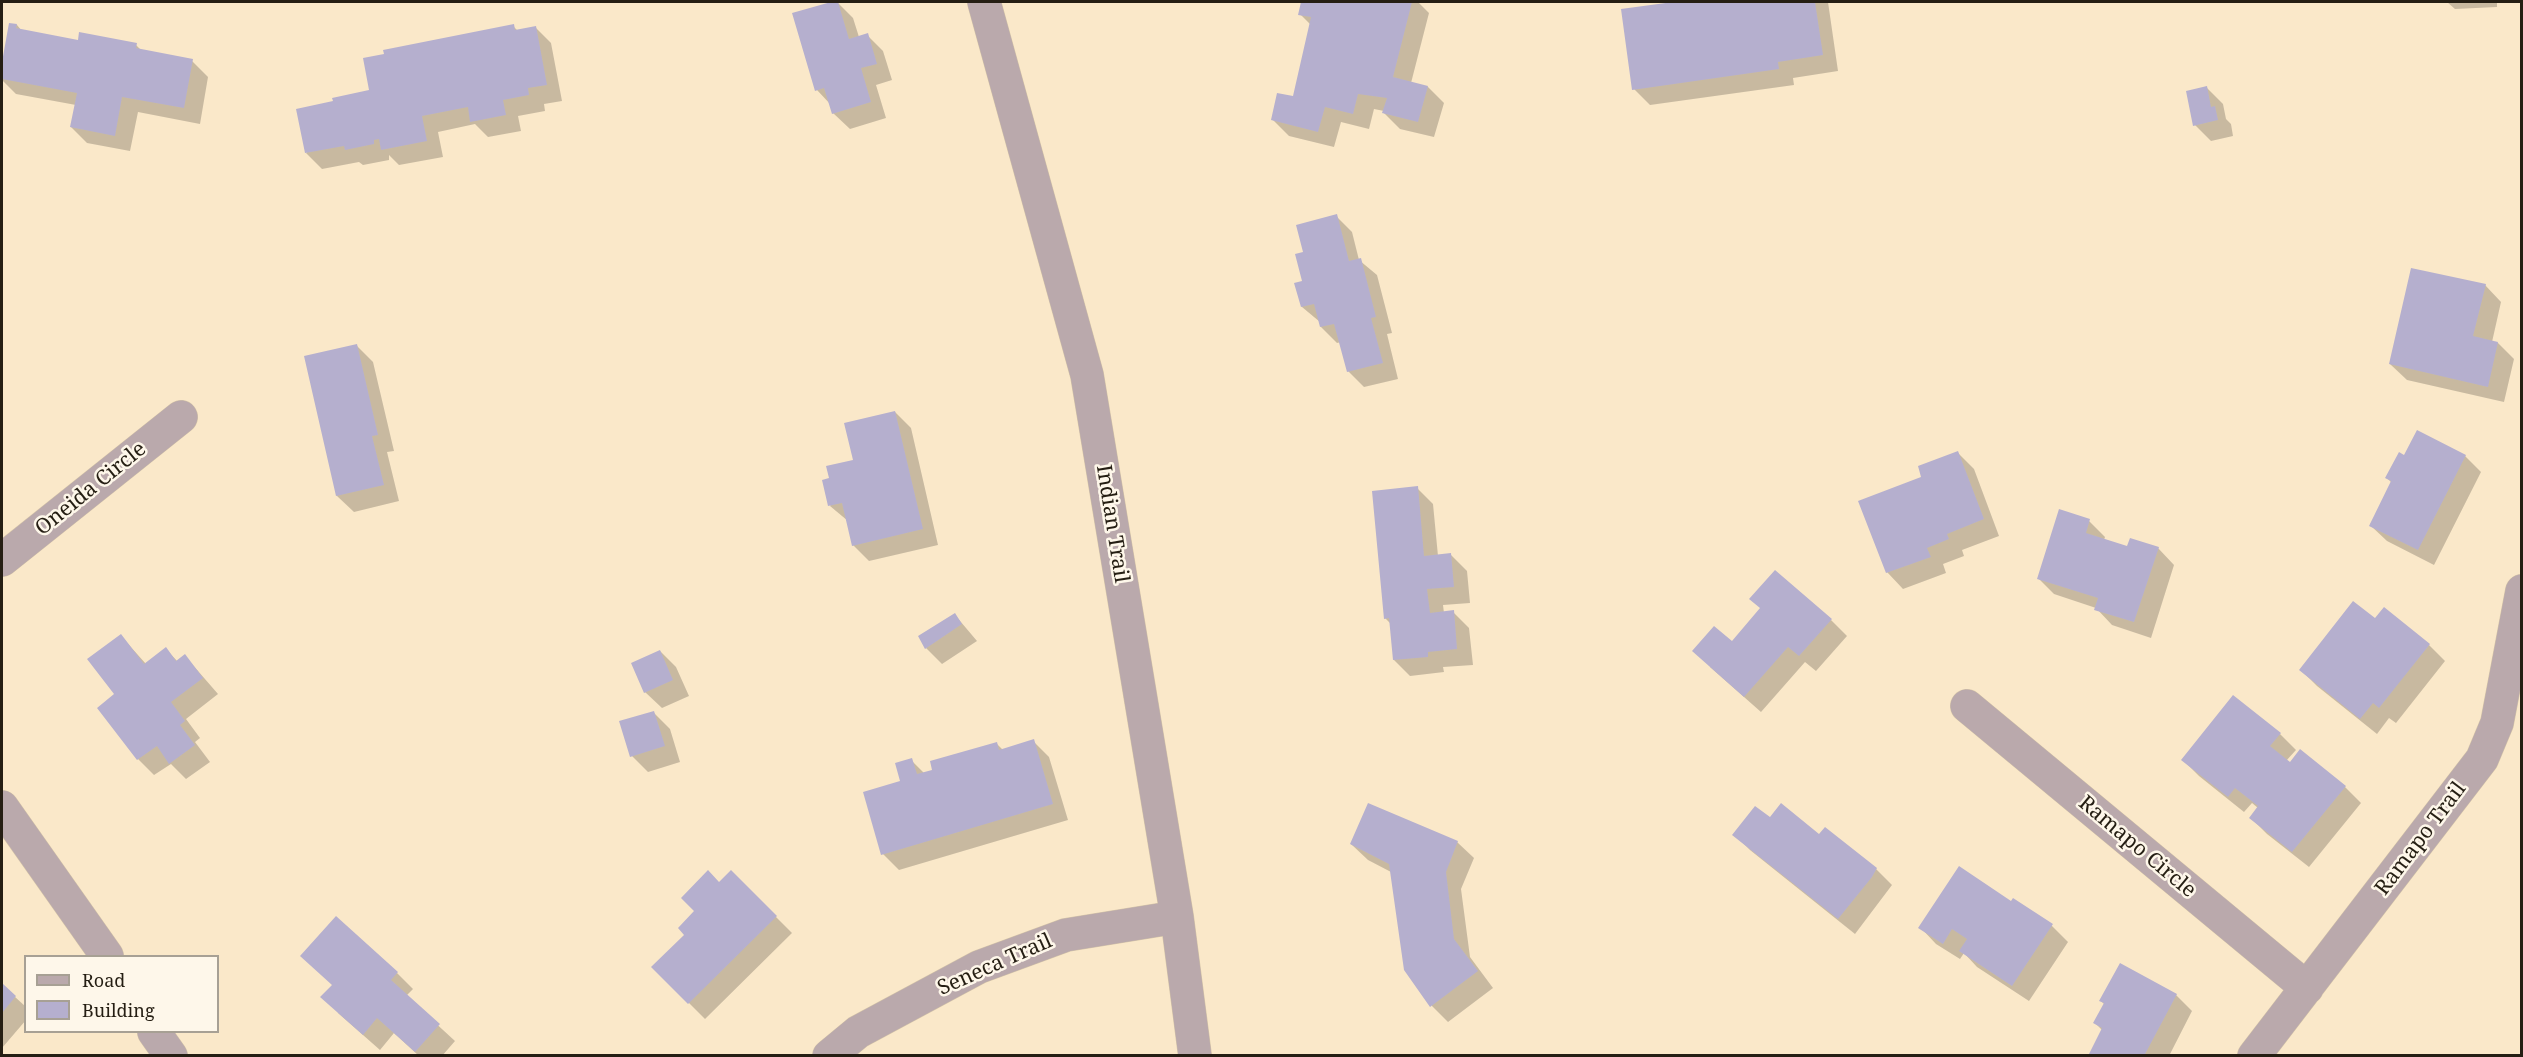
<!DOCTYPE html>
<html>
<head>
<meta charset="utf-8">
<style>
	body { margin:0 }
	#map { position:relative; width:2523px; height:1057px; overflow:hidden; background:#fae8c9; font-family:"Noto Serif",serif }
	canvas { display:block }
	.frame { position:absolute; inset:0; border:3px solid #251e13; pointer-events:none }
	.legend { position:absolute; left:24px; top:955px; width:195px; height:78px; box-sizing:border-box; background:#fef7ea; border:2px solid #a7a094; margin:0; padding:8px 10px; list-style:none; font-size:18px; color:#251e13 }
	.legend li { display:flex; align-items:center; gap:12px; height:30px }
	.legend b { width:30px; border:2px solid #a7a094 }
</style>
</head>
<body>
<div id="map">
<canvas width="2523" height="1057"></canvas>
<div class="frame"></div>
<ul class="legend">
<li><b style="height:8px;background:#baa9ac"></b>Road</li>
<li><b style="height:16px;background:#b5afce"></b>Building</li>
</ul>
</div>
<script>
const ctx = document.querySelector('canvas').getContext('2d');
ctx.lineJoin = 'round';
function fillPath(path, color) { ctx.fillStyle = color; ctx.fill(path, 'evenodd'); }
const poly = rows => new Path2D(rows.map(r => 'M' + r).join(''));
function trace(path, color, width, dash) { ctx.strokeStyle = color; ctx.lineWidth = width; ctx.lineCap = dash ? 'butt' : 'round'; ctx.setLineDash(dash || []); ctx.stroke(path); }
function write(font, color, halo, rows, align = 'center') {
  ctx.font = font + ' "Noto Serif",serif'; ctx.lineWidth = 5; ctx.setLineDash([]); ctx.textBaseline = 'middle'; ctx.strokeStyle = halo; ctx.fillStyle = color; for (const [text, x, y, turn = 0] of rows) {
    ctx.save(); ctx.translate(x, y); ctx.rotate((+turn || 0) * Math.PI / 180); ctx.textAlign = isNaN(turn) ? turn : align; if (halo) ctx.strokeText(text, 0, 0); ctx.fillText(text, 0, 0); ctx.restore();
  }
}
fillPath(poly([
	[837,2,853,18,859,37,867,35,883,51,892,80,876,85,886,118,850,129,833,113,831,105,817,90,794,14],
	[1302,2,1418,2,1429,13,1411,83,1428,87,1444,103,1434,137,1400,129,1384,113,1384,111,1374,109,1369,129,1341,122,1334,147,1289,136,1273,120,1294,98,1311,25,1300,14],
	[1682,2,1828,2,1838,71,1793,78,1794,85,1650,105,1634,89,1622,10],
	[2447,2,2497,2,2497,7,2455,9],
	[10,24,17,25,22,31,79,42,136,45,142,51,192,61,208,77,200,124,138,112,130,151,87,143,71,127,76,105,16,94,2,80],
	[513,26,518,31,535,27,551,43,562,101,544,104,545,111,518,116,521,131,488,137,475,124,438,132,443,157,399,165,389,155,389,160,363,165,359,162,322,169,306,153,371,92],
	[2207,88,2223,104,2226,119,2231,124,2233,136,2211,141,2195,125],
	[1336,216,1352,232,1359,260,1377,275,1392,333,1387,334,1398,379,1364,387,1348,371,1341,342,1337,343,1321,327,1320,322,1302,307,1305,253],
	[2485,285,2501,302,2492,342,2498,343,2514,359,2504,402,2407,380,2390,364],
	[357,346,373,362,394,451,387,452,399,501,354,512,337,496],
	[895,412,911,428,938,545,869,561,853,545,848,521,830,506,855,461],
	[1958,453,1974,469,1999,536,1962,550,1964,556,1943,564,1946,573,1903,589,1887,572,1923,478],
	[2465,456,2481,472,2434,565,2387,541,2370,525,2392,483,2387,478,2405,457],
	[1417,488,1433,504,1438,556,1451,555,1467,571,1470,603,1443,605,1444,613,1453,612,1469,628,1473,665,1443,667,1444,672,1410,676,1394,660,1391,624,1385,618],
	[2089,521,2105,537,2104,540,2128,548,2158,548,2174,565,2151,638,2112,625,2096,608,2054,594,2038,578],
	[955,615,977,641,942,664,926,648],
	[1831,620,1847,636,1816,671,1805,662,1761,712,1710,667,1732,643],
	[2375,621,2429,645,2445,661,2396,723,2389,718,2377,734,2317,686,2301,670],
	[121,636,146,664,166,649,178,662,185,656,218,694,186,719,200,738,195,742,210,762,186,779,171,764,154,775,138,759,99,708,116,695],
	[660,651,676,667,689,696,662,708,645,692],
	[654,713,670,729,680,762,648,772,632,756],
	[2280,734,2296,750,2286,761,2345,787,2361,803,2309,867,2267,834,2251,818,2258,808,2252,803,2244,812,2199,776,2183,760],
	[1033,741,1049,757,1068,820,899,870,883,854,902,782,911,760,925,774,996,743,1003,750],
	[1770,819,1876,869,1892,885,1855,934,1750,850,1734,834],
	[1457,842,1474,858,1461,889,1470,957,1493,988,1448,1022,1432,1006,1391,872,1368,860,1351,844],
	[731,872,792,933,705,1019,653,967,687,935,720,884],
	[2014,900,2052,926,2068,942,2029,1001,1977,967,1964,953,1960,959,1936,944,1920,927,2012,903],
	[397,973,413,989,406,996,455,1041,442,1056,419,1056,394,1033,380,1050,338,1013,333,986],
	[2,985,26,1007,26,1020,2,1048],
	[2176,995,2192,1011,2169,1056,2090,1056,2103,1031,2095,1023,2105,1005,2101,1001]
]), '#0003');
fillPath(poly([
	[831,2,838,2,849,39,868,33,877,64,861,68,871,102,832,114,824,88,815,91,792,13],
	[1301,2,1412,2,1393,77,1428,86,1418,122,1382,113,1387,98,1358,94,1353,114,1325,107,1318,132,1271,120,1277,93,1293,96,1311,17,1298,15],
	[1673,2,1815,2,1823,55,1778,62,1779,69,1632,90,1621,9],
	[9,23,17,24,16,28,78,40,79,32,137,43,136,48,193,59,184,108,122,97,115,136,70,127,77,93,2,79,2,62],
	[514,24,515,30,536,26,547,85,528,88,529,95,503,100,506,115,470,122,468,107,422,116,427,141,381,150,379,139,374,140,374,144,345,150,344,146,305,153,296,109,333,101,332,98,369,90,363,58,384,54,383,50],
	[2207,86,2211,107,2215,106,2218,120,2193,126,2186,91],
	[1337,214,1349,261,1361,258,1376,317,1371,318,1383,363,1347,372,1334,324,1320,327,1314,304,1301,307,1294,283,1302,281,1295,254,1303,252,1296,225],
	[2411,268,2486,284,2473,336,2498,342,2488,387,2389,364],
	[357,344,378,435,372,436,384,485,336,496,304,356],
	[895,411,923,529,852,546,842,503,828,506,822,480,829,478,826,466,853,460,844,423],
	[2417,430,2466,455,2418,550,2369,526,2391,481,2385,478,2399,452,2404,455],
	[1958,451,1984,519,1947,534,1949,539,1927,548,1931,557,1886,573,1858,501,1921,477,1918,466],
	[1418,486,1424,556,1451,553,1454,587,1427,589,1430,613,1454,610,1457,649,1428,652,1428,657,1393,660,1389,618,1384,619,1372,491],
	[2059,509,2090,519,2086,533,2127,546,2130,538,2159,547,2134,622,2094,610,2098,598,2037,579],
	[1775,570,1832,619,1799,656,1788,647,1744,697,1692,651,1714,626,1732,641,1760,608,1749,599],
	[2353,601,2375,618,2384,607,2430,644,2379,708,2373,703,2360,719,2299,670],
	[955,613,962,624,925,649,918,636],
	[121,634,144,664,166,647,176,661,185,654,203,678,171,702,185,721,180,725,195,745,169,764,157,746,137,760,97,708,114,694,87,659],
	[660,650,673,680,644,693,631,663],
	[2233,695,2281,733,2270,746,2290,762,2300,749,2346,786,2292,852,2249,818,2258,806,2235,788,2228,797,2181,760],
	[654,711,665,746,630,757,619,721],
	[1034,739,1053,804,881,855,863,792,900,781,895,763,912,758,917,774,932,770,930,761,997,742,999,750],
	[1368,803,1458,841,1446,872,1454,939,1478,971,1430,1007,1404,970,1389,864,1350,844],
	[1781,803,1819,834,1825,827,1877,868,1872,877,1838,919,1732,835,1755,806,1770,817],
	[1959,866,2011,901,2013,898,2053,924,2012,986,1959,951,1967,939,1952,929,1943,944,1918,928],
	[708,870,719,882,731,870,777,916,688,1004,651,967,684,935,678,928,694,911,681,898],
	[336,916,398,972,391,980,440,1024,415,1052,377,1018,363,1035,320,997,332,985,300,956],
	[2120,963,2177,994,2144,1056,2088,1056,2102,1028,2093,1023,2104,1003,2099,1001],
	[2,983,16,996,2,1013]
]), '#b5afce');
const minor = poly([
	[984,2,1087,375,1177,917,1195,1056],
	[2,560,181,417],
	[1967,706,2307,988],
	[2,807,107,956],
	[154,1032,171,1056],
	[829,1056,858,1032,979,967,1066,935,1177,917],
	[2254,1056,2482,759,2497,723,2522,591]
]);
trace(minor, '#d4c4a8', 34);
trace(minor, '#baa9ac', 33);
write('21px', '#251e13', '#fef7ea', [
	["Oneida Circle",91,489,-39],
	["Indian Trail",1112,524,81],
	["Ramapo Trail",2421,839,-53],
	["Ramapo Circle",2137,847,40],
	["Seneca Trail",995,965,-24]
]);
</script>
</body>
</html>
